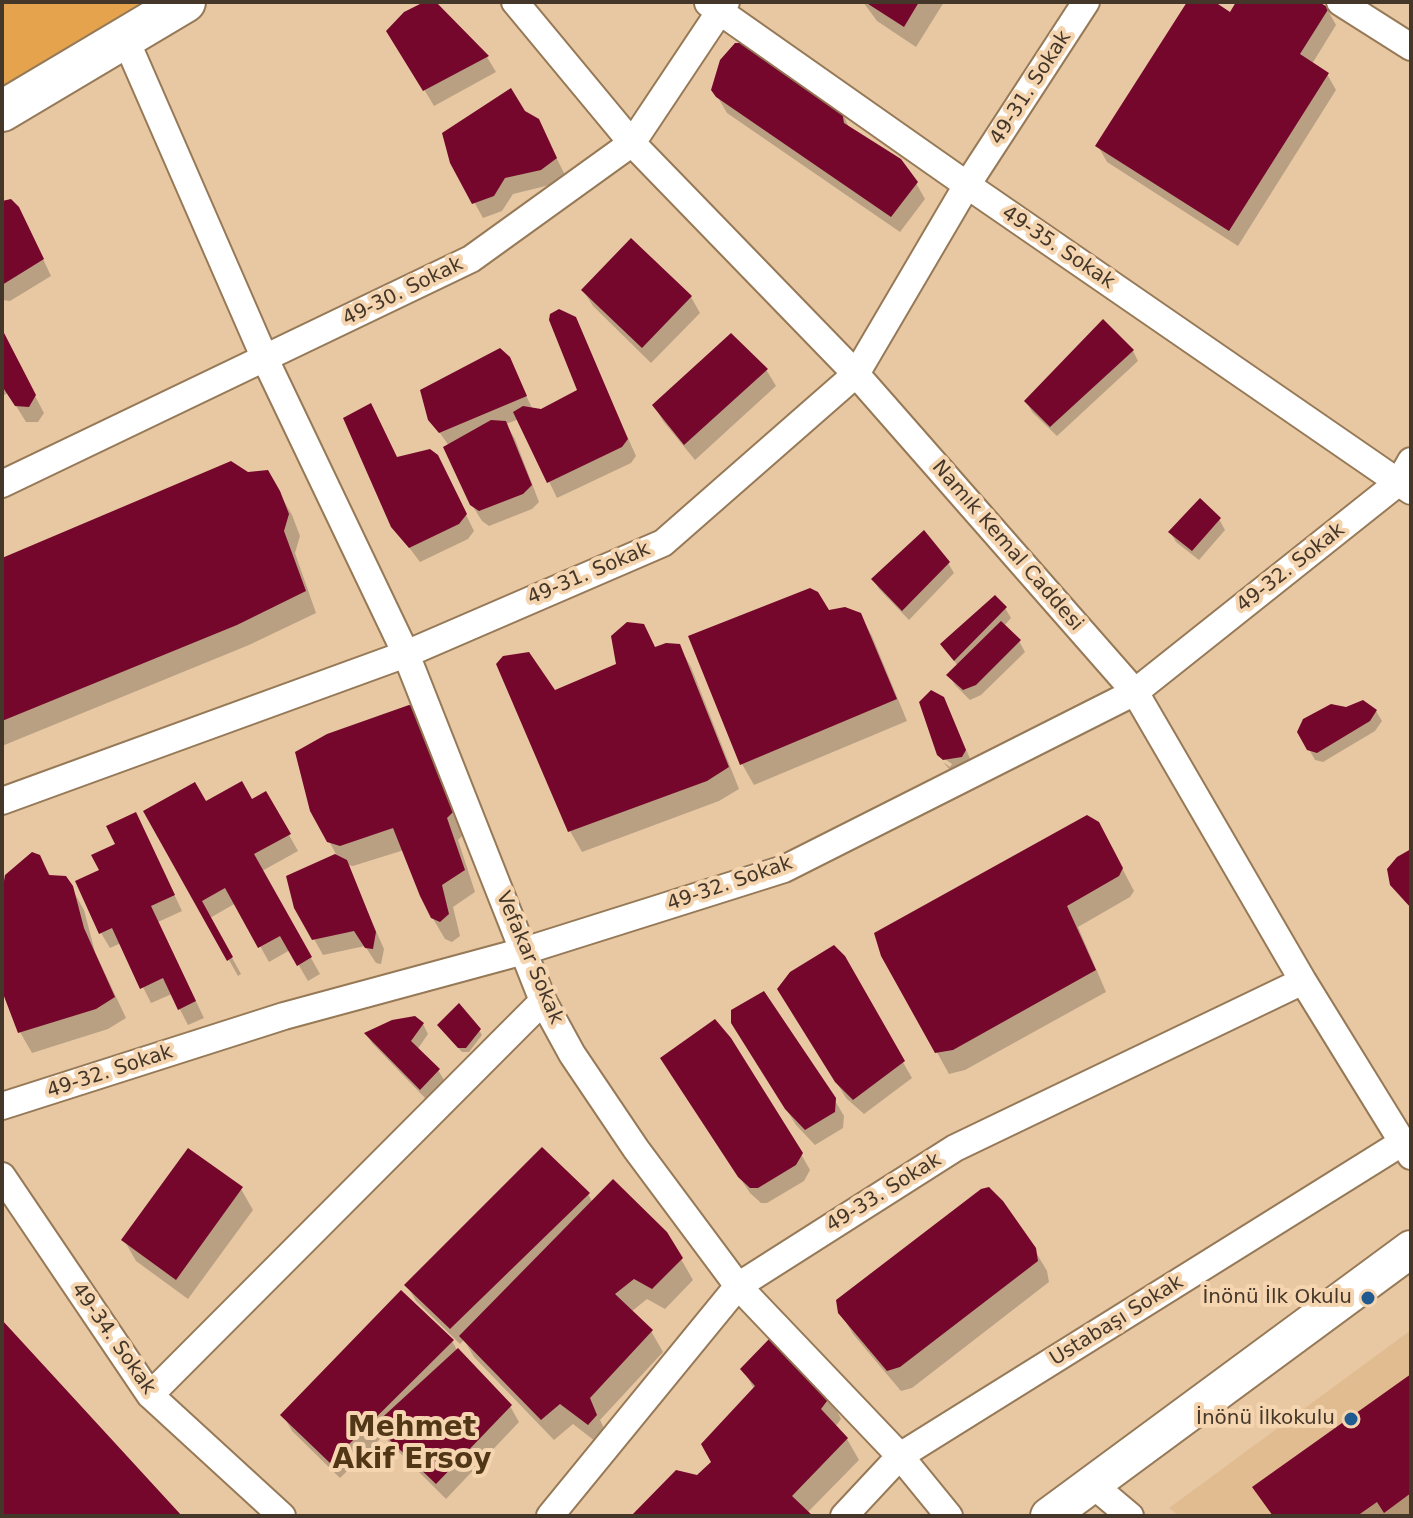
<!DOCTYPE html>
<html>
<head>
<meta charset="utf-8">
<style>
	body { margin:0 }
	#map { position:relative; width:1413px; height:1518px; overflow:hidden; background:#e8c8a3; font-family:"DejaVu Sans",sans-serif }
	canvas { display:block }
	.frame { position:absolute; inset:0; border:4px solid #443729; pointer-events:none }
</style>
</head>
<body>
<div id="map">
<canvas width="1413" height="1518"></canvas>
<div class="frame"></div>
</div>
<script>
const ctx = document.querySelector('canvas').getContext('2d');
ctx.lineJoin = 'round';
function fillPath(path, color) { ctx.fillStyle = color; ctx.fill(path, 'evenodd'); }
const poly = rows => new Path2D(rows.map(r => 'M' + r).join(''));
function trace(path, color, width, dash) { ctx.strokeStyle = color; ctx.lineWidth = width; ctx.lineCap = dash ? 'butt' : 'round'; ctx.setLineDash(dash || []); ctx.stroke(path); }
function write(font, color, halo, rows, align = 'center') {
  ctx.font = font + ' "DejaVu Sans",sans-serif'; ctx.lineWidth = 8; ctx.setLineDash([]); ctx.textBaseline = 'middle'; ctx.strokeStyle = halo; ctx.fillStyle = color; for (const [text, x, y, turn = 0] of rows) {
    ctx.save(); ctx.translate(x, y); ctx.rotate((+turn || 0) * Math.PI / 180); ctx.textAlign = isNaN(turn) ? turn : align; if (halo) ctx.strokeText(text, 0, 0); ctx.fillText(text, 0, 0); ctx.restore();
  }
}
fillPath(poly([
	[1411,1330,1411,1516,1179,1516,1169,1508]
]), '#e1bc91');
fillPath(poly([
	[2,2,159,2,2,96]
]), '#e6a34d');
fillPath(poly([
	[433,2,487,57,496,72,434,106,389,31],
	[863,2,944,2,916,47,877,21],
	[1189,2,1211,2,1231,15,1239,2,1316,2,1327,9,1336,25,1312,64,1327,74,1336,90,1238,246,1107,162,1098,146],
	[713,89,840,107,850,130,916,183,925,199,900,232,727,113],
	[524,112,538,121,565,175,550,185,513,194,502,211,483,218,452,162],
	[2,205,27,225,51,276,10,301,2,300],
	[583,290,691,297,700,313,651,363,593,306],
	[575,319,636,456,631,463,557,498,519,419,506,424,515,439,539,502,532,509,489,526,482,521,472,505,449,446,430,419,508,358,533,410,541,411,579,391],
	[2,334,44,413,38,422,26,422,8,393,2,396],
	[730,336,767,371,776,386,695,460,663,421,654,405],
	[1133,351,1138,361,1057,436,1032,412,1026,401],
	[397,459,446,474,474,531,468,539,420,562,393,526],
	[267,472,292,515,300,536,295,553,316,613,249,645,2,746,2,560,247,474],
	[1219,519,1225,530,1199,560,1176,542,1170,532],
	[948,563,954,573,909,620,879,589,873,579],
	[1005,608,1011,618,1004,626,1019,641,1025,652,981,695,970,700,955,685,949,675,958,666,942,644],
	[828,612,860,615,872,636,907,721,754,785,742,764,690,637],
	[679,646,691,667,739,789,719,801,582,852,570,831,554,693,656,649],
	[410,707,473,825,458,840,475,892,453,907,460,936,452,942,445,939,432,917,404,850,353,866,347,865,384,949,381,964,376,963,365,946,323,955,296,907,337,856,329,841],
	[949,710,971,761,968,767,950,770,943,762,950,767,952,764,939,755],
	[1376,711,1382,721,1375,731,1323,762,1315,760,1299,732],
	[266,794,298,851,262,871,320,974,308,981,290,950,269,962,236,903,210,918,241,974,238,976,146,812,205,804,252,802],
	[144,830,182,911,158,922,204,1018,188,1025,172,994,151,1003,121,943,110,948,101,933,101,871,117,845],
	[1110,845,1134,891,1130,897,1078,927,1106,992,965,1070,949,1074,883,955],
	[39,856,50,875,71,887,84,910,95,952,126,1018,108,1029,32,1053,20,1032,2,986,2,896],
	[843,958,912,1078,864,1114,846,1098,789,1005],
	[423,1024,428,1034,417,1050,438,1070,444,1080,426,1099,372,1043,366,1034],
	[442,1030,479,1030,482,1035,469,1052,462,1052],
	[743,1040,834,1099,844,1116,843,1128,815,1145,796,1125],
	[671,1074,801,1154,810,1170,804,1181,767,1203,761,1203,750,1193],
	[241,1189,253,1210,188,1299,136,1261,124,1240],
	[588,1194,593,1203,666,1233,693,1280,665,1309,647,1299,631,1312,651,1331,663,1352,600,1420,608,1437,600,1445,573,1424,554,1440,474,1357,464,1340,460,1344,416,1301,407,1285],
	[1034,1249,1047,1271,1049,1282,912,1388,901,1391,853,1334,840,1312],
	[452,1341,457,1350,510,1406,519,1422,446,1499,383,1436,340,1478,292,1431,283,1415],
	[743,1369,826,1389,841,1419,835,1427,847,1439,859,1460,807,1513,810,1516,634,1516,697,1477,713,1463,754,1389],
	[1411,1376,1411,1515,1273,1516,1255,1488]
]), '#0003');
fillPath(poly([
	[424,2,436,2,489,56,423,91,386,31,404,12],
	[865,2,919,2,904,27],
	[1187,2,1215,2,1230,12,1236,2,1319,2,1329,8,1300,54,1329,73,1229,231,1095,146],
	[735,43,746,43,841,105,844,123,901,159,918,182,891,217,716,97,711,90,720,60],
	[511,88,525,111,539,119,557,158,541,170,505,178,494,196,472,204,450,163,442,133],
	[11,199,19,207,44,259,2,285,2,201],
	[631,238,692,296,642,348,581,290],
	[559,309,576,317,628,439,622,447,547,483,513,412,523,406,541,409,577,390,549,320,550,314],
	[1103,319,1134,350,1050,427,1024,401],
	[2,329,36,395,29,407,15,406,2,386],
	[731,333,768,369,684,445,652,405],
	[500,348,510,357,527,396,439,433,428,420,420,390],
	[371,403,397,457,430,449,438,455,467,514,459,524,409,548,391,527,343,418],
	[491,420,506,421,532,485,523,494,479,511,470,505,443,447],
	[231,461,248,472,268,470,280,491,289,514,284,531,306,591,237,625,2,721,2,558],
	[1200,498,1221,518,1192,551,1168,532],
	[924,530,950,562,902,611,871,579],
	[810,588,818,592,829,610,845,607,861,613,897,699,740,765,688,636],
	[995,595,1007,607,954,661,940,644],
	[1001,621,1021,640,976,685,963,690,946,675],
	[627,622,644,624,655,647,666,643,680,644,729,767,707,781,568,832,496,664,503,656,529,652,555,690,616,664,611,636],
	[931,690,944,697,966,750,962,757,943,760,937,755,919,702],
	[1363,700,1377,710,1370,721,1317,753,1307,750,1297,732,1303,719,1331,704,1346,707],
	[409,705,425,709,462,803,447,818,465,870,442,885,449,914,440,922,431,918,420,896,393,828,340,846,327,842,310,811,295,752,327,734],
	[242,781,252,799,266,791,291,834,254,854,312,957,297,966,280,936,258,948,225,888,202,901,233,957,227,961,143,811,195,782,206,801],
	[136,812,175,895,151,906,196,1001,178,1010,163,978,140,989,112,928,99,934,75,881,99,870,91,855,115,844,106,826],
	[1087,815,1099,822,1123,868,1119,876,1067,906,1096,970,953,1050,935,1053,881,956,874,933],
	[1411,849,1411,908,1390,885,1387,869,1397,857],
	[32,852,40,855,49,875,66,876,73,886,84,928,115,997,96,1009,18,1033,2,991,2,893,5,875],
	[335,854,347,860,376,932,373,949,365,948,354,931,312,940,294,908,286,876],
	[834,945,845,956,905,1061,853,1100,835,1082,777,989,790,972],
	[764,991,836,1098,835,1112,805,1130,785,1109,731,1023,731,1010],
	[459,1003,481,1029,466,1048,458,1048,437,1025],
	[415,1016,424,1023,411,1041,440,1069,420,1090,364,1033,392,1020],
	[715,1019,731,1038,803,1153,796,1165,758,1188,750,1188,738,1177,660,1058],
	[542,1147,590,1193,450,1329,404,1285],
	[188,1148,243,1187,176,1280,121,1240],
	[613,1179,667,1232,683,1258,652,1289,634,1279,615,1294,653,1330,590,1398,597,1415,588,1425,560,1404,541,1420,459,1336],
	[989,1187,1003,1201,1036,1248,1038,1261,900,1367,887,1371,838,1313,836,1300,981,1189],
	[401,1290,454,1340,330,1463,280,1415],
	[2,1320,182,1516,2,1516],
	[772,1336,830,1397,821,1409,848,1438,792,1496,813,1516,631,1516,676,1470,697,1475,711,1462,701,1444,755,1386,740,1369],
	[458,1348,512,1405,436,1484,374,1425],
	[1411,1374,1411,1493,1384,1513,1377,1502,1357,1516,1273,1516,1252,1487]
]), '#75072d');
const street = poly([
	[515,2,632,143,856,374,1135,692,1303,981,1411,1156],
	[1340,2,1411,47],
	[708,3,967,185,1411,491],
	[125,38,265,359,406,654,543,1001,572,1054,636,1149,738,1286,900,1456,949,1516],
	[2,484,471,259,632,143,726,2],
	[2,801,406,654,663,543,856,374,967,185,1086,2],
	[2,1106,284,1016,524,951,784,869,1135,692,1399,482,1411,461],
	[2,1176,150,1395,282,1516],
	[150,1395,543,1001],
	[1092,1484,1130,1516],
	[550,1516,738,1286,955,1148,1303,981],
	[844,1516,900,1456,1403,1142]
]);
const secondary = poly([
	[1049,1516,1411,1249]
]);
const primary = poly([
	[2,111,185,2]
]);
trace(street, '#967957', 30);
trace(secondary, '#967957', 40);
trace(primary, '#967957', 44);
trace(street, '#fff', 26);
trace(secondary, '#fff', 36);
trace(primary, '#fff', 40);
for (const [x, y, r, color] of [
	[1368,1298,8,"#1f5a91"],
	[1351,1419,8,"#1f5a91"]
]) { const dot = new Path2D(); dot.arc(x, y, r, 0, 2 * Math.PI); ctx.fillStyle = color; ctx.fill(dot); trace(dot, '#f5d5b0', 3); }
write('20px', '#443729', '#f5d5b0', [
	["49-31. Sokak",1031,88,-57],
	["49-35. Sokak",1058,248,34],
	["49-30. Sokak",403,292,-26],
	["Namık Kemal Caddesi",1007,546,49],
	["49-32. Sokak",1291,568,-38],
	["49-31. Sokak",589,574,-23],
	["49-32. Sokak",730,884,-19],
	["Vefakar Sokak",529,958,67],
	["49-32. Sokak",110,1072,-18],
	["49-33. Sokak",884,1193,-32],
	["Ustabaşı Sokak",1117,1321,-32],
	["49-34. Sokak",113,1339,55]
]);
write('20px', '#443729', '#f5d5b0', [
	["İnönü İlk Okulu",1352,1298],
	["İnönü İlkokulu",1335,1419]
], 'right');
write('bold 28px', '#523716', '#f5d5b0', [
	["Mehmet",412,1429],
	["Akif Ersoy",412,1461]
]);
</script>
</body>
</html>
